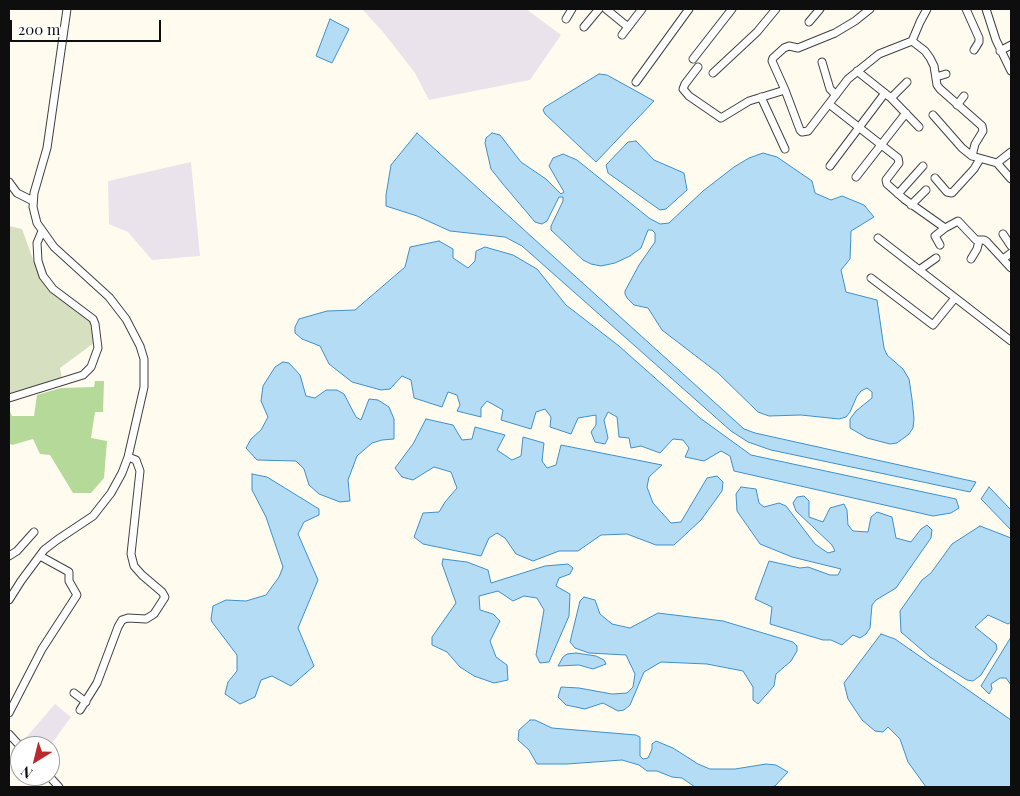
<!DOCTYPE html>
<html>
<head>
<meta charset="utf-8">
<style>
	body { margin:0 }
	#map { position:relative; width:1020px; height:796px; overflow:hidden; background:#fffcef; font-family:"Playfair Display",serif }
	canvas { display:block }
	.frame { position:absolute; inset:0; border:10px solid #0e0e0e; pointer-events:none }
	.north { position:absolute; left:10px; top:736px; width:50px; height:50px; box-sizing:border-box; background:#fff; border:1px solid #9f9f9f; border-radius:50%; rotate:216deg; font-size:14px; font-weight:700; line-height:20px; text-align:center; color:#0e0e0e }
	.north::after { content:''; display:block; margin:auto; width:18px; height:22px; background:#bb292e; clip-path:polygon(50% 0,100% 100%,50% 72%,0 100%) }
	.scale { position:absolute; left:10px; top:20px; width:151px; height:22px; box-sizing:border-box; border:2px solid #0e0e0e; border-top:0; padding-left:6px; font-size:15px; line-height:18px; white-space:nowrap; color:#0e0e0e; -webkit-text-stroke:4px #fff; paint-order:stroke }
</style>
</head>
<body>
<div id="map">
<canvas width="1020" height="796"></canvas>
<div class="frame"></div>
<div class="north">N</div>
<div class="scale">200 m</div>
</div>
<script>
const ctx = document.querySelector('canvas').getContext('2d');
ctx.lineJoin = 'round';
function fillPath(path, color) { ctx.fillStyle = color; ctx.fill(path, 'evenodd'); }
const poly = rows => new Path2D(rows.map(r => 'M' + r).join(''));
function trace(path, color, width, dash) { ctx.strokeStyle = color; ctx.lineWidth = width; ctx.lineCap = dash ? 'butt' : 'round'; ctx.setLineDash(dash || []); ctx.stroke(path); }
fillPath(poly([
	[362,9,526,9,561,35,530,80,429,100,415,73,383,32],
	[191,162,200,256,152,260,128,232,109,224,108,181],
	[55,704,71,717,50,746,26,746,22,742]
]), '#ebe3ec');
fillPath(poly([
	[95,381,104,381,103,412,95,412,91,438,107,441,104,478,91,493,73,493,50,455,40,454,33,439,12,445,9,443,9,409,12,416,34,416,37,395,61,388,94,387]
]), '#b5d999');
fillPath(poly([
	[9,226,22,229,38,273,44,282,91,322,94,343,60,368,62,378,9,394]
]), '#d6e0c1');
const water = poly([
	[330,19,349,29,332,63,316,56,330,19],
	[599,74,607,75,654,101,596,162,545,114,543,110,545,107,599,74],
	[417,133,744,429,755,433,976,482,970,492,771,450,748,442,731,431,522,246,505,237,450,231,417,216,386,206,386,195,391,165,417,133],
	[492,133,500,135,521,162,546,179,561,194,564,192,549,166,553,158,563,154,577,160,649,218,660,224,669,223,703,191,734,167,749,158,763,153,777,157,812,181,815,193,831,200,842,196,864,205,874,217,851,231,850,259,841,270,846,292,877,300,884,348,887,355,903,369,909,379,912,399,914,419,913,428,909,434,897,443,890,444,867,438,850,428,850,419,856,411,872,398,872,392,867,388,861,391,857,396,850,412,846,417,839,419,801,415,769,416,758,412,718,373,662,330,648,308,634,305,627,298,625,294,625,291,639,265,655,242,655,233,652,230,648,230,641,248,630,256,615,263,601,266,591,264,583,260,551,230,551,226,563,201,563,197,559,197,547,221,542,224,538,223,535,222,502,183,491,169,485,143,486,138,492,133],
	[636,141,654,160,684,173,687,190,666,209,660,210,608,173,606,165,628,142,636,141],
	[439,241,453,249,453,258,468,268,475,261,476,251,485,247,513,255,537,269,566,305,619,346,700,418,751,455,956,499,959,508,951,513,933,516,734,471,730,456,721,451,704,461,685,457,689,448,683,440,673,439,660,453,641,446,631,448,629,438,619,437,617,417,608,412,604,420,608,438,605,444,595,442,591,432,596,425,596,415,578,418,571,434,550,427,551,417,545,409,536,412,531,429,501,420,503,410,487,401,481,408,481,417,457,411,460,405,457,395,448,392,442,407,414,398,411,380,402,376,390,389,381,390,352,382,329,364,320,346,302,339,295,333,295,327,299,319,327,311,355,310,405,267,410,247,439,241],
	[283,362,289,363,300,375,306,396,315,398,326,390,337,390,344,394,356,417,361,420,369,399,378,400,389,407,394,419,394,439,382,440,372,443,357,456,348,480,350,501,340,502,319,494,309,485,304,469,296,461,257,460,246,448,251,439,261,430,268,417,261,401,263,386,275,367,283,362],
	[426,419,453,425,462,440,472,439,475,427,505,435,497,450,512,460,521,456,523,437,544,443,542,461,547,468,556,465,561,445,662,465,649,477,647,487,653,503,671,523,681,522,707,478,717,476,723,482,722,491,701,520,674,545,656,545,627,534,601,535,578,551,559,551,533,561,516,554,505,538,497,533,489,538,481,556,423,544,414,537,423,513,439,512,445,502,457,488,451,472,434,467,413,480,402,477,395,468,413,444,426,419],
	[252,474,267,477,319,509,319,515,304,522,298,534,318,580,298,628,314,666,291,686,272,676,261,680,255,697,240,704,225,694,228,682,237,671,237,655,212,622,211,619,213,606,226,600,246,601,266,595,279,577,283,567,266,517,252,490,252,474],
	[741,487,756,489,759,503,764,507,779,503,786,506,815,544,828,553,835,551,832,545,796,511,793,503,797,497,804,496,809,501,809,517,823,522,830,508,844,504,847,510,848,525,853,531,868,532,871,517,877,512,892,517,896,538,911,542,921,529,927,525,932,530,931,538,896,588,876,600,872,605,870,628,866,634,860,638,853,635,842,645,831,640,823,640,770,624,772,607,755,599,769,561,800,568,808,567,830,575,838,575,841,569,792,557,760,544,737,511,736,494,741,487],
	[989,487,1011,510,1011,530,981,499,989,487],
	[980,526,1011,538,1011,622,1008,624,988,615,975,627,996,644,997,649,981,675,973,681,967,680,930,657,901,632,900,611,922,580,931,573,952,544,980,526],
	[443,559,467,562,488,570,491,583,545,566,568,564,573,568,570,574,559,578,556,586,570,594,569,616,549,662,540,663,536,655,544,610,537,598,524,596,513,601,498,591,479,596,480,610,493,614,500,621,490,641,496,657,507,665,508,680,494,683,474,676,460,667,447,652,432,645,432,637,456,603,442,564,443,559],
	[584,597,595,600,600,614,612,624,630,628,658,613,723,621,793,642,797,646,797,651,791,661,776,674,774,686,758,704,753,700,753,687,743,671,707,664,661,662,644,672,630,705,624,710,618,711,603,703,585,709,566,705,558,697,561,687,579,688,612,694,627,693,633,687,635,674,626,655,589,653,575,648,570,642,580,601,584,597],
	[881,634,895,639,1011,720,1011,787,926,787,908,762,900,739,888,727,883,732,875,731,862,720,848,699,844,683,881,634],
	[1011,637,1011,685,1006,678,1000,678,991,684,992,689,989,694,981,686,1011,637],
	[576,653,596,656,604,660,606,664,593,669,579,665,558,666,563,657,567,654,576,653],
	[530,720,535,720,552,728,636,735,640,737,640,756,643,759,648,758,652,749,652,744,656,741,673,748,698,764,710,769,735,769,766,764,776,765,788,772,775,786,770,787,695,787,682,778,672,777,657,771,647,771,639,765,622,760,567,764,537,764,529,750,518,740,519,730,530,720]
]);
fillPath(water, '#b5dcf5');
trace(water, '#3e90ca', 1);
const minor = poly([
	[606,9,628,27],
	[870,9,855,21,835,33,798,48,789,46,784,48,773,58,772,61,785,90,800,130,802,132,808,131,848,79,879,54,912,41],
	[927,9,920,22,912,41,925,51,930,58,934,66,937,85,940,89,982,126,983,131,975,144,972,156,997,163,1011,179],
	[966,9,979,38,979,42,974,50],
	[986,9,996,40,1011,71],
	[566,19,572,9],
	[809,22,820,9],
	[584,27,599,9],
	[622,35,642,9],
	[1000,51,1011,45],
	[693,59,732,9],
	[822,62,830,89,836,95],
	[698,67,685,84,683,89,689,96,721,118,749,101,785,90],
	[857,71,891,98,919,127],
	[713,73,757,32,776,9],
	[936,77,946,74],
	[636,82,689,9],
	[761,97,785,149],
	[891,98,907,82],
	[829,104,898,158,899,163,886,180,887,184,904,199,945,228,958,221,976,240,984,240,987,242,1011,268],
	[957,105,964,96],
	[933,115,962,148,972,156],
	[997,163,1011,152],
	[830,166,885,93],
	[856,177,906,113],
	[935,178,947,192,952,193,974,169,980,159],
	[9,182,17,193,33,201],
	[898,194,923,166],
	[911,205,926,190],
	[1003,234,1011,246],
	[878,238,1011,341],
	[940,245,935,236,945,228],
	[971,259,977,249,979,241],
	[1003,259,1011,253],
	[919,270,936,258],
	[871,278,933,325,955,298],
	[9,398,83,375,91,367,98,348,95,324,93,319,53,289,43,276,38,261,37,243,42,231],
	[9,556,17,551,34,532],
	[9,600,21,581,44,550,57,540,93,516,111,493,122,473,128,457,144,387,144,359,140,346,126,319,109,297,54,247,37,223,33,207,34,193,47,148,67,9],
	[74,693,86,702],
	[80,710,97,683,118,627,122,620,128,618,146,619,154,614,165,597,162,592,142,575,134,566,131,554,140,471,136,460,128,457],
	[9,713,42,649,77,595,69,581,69,572,40,556],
	[9,734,20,746],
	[49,776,59,787]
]);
trace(minor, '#414141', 9);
trace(minor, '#fff', 7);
</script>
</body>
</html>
